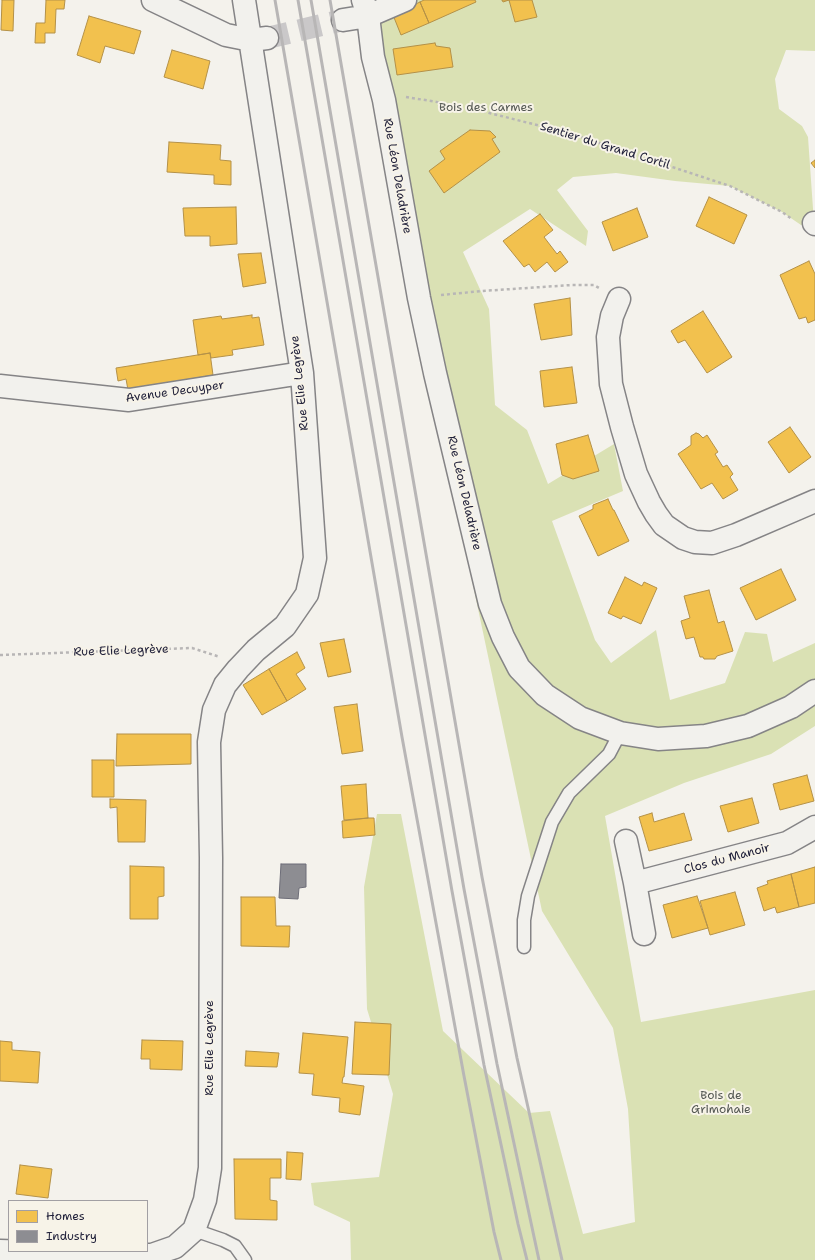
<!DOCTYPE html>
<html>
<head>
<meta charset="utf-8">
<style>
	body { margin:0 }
	#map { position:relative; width:815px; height:1260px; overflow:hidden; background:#f4f2ec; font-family:"Shantell Sans",sans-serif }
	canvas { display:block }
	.legend { position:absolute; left:8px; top:1200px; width:140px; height:52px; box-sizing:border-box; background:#f7f3e8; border:1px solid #a29fa3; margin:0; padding:5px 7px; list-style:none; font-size:12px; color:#22223b }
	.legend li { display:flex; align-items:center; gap:8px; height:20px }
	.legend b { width:20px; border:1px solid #a29fa3 }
</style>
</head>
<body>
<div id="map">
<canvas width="815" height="1260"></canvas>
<ul class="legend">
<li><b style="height:11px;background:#f2c14e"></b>Homes</li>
<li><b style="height:11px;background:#8d8d92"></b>Industry</li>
</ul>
</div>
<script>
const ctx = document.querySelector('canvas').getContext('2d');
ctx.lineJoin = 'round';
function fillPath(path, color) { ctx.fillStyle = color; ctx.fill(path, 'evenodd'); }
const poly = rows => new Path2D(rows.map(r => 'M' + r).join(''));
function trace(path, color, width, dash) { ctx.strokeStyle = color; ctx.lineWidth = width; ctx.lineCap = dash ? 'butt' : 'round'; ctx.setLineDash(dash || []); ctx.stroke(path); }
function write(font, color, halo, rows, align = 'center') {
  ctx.font = font + ' "Shantell Sans",sans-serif'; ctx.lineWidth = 4; ctx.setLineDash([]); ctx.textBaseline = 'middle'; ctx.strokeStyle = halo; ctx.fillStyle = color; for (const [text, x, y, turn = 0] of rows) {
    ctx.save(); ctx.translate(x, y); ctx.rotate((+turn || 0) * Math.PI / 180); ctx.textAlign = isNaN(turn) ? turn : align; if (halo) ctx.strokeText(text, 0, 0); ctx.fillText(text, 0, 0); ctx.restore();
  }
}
fillPath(poly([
	[355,0,815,0,815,51,786,50,775,79,779,109,802,126,808,137,814,223,801,225,782,212,730,186,675,181,616,173,573,177,557,190,588,231,586,246,530,209,463,252,489,309,495,405,527,430,548,484,614,444,623,491,552,521,595,640,611,663,656,630,670,700,725,683,745,632,767,634,773,662,815,643,815,726,771,754,684,783,605,816,641,1022,815,990,815,1260,351,1260,350,1222,314,1205,311,1183,379,1177,393,1094,367,1009,364,887,377,814,401,814,443,1031,529,1113,550,1111,583,1234,635,1222,628,1109,613,1028,542,911,459,519]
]), '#dae1b4');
const homes = poly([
	[2,0,14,0,13,31,1,30,2,0],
	[46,0,65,0,64,9,56,9,55,33,45,33,45,43,35,43,36,23,45,23,46,0],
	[424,0,475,0,476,2,429,23,420,2,424,0],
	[502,0,532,0,537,17,515,22,509,0,503,2,502,0],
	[420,2,429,23,401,35,393,15,420,2],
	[89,16,141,31,134,54,105,46,100,63,77,55,89,16],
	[435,43,436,46,450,48,453,67,397,75,393,49,435,43],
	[172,50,210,61,203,89,164,77,172,50],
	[470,130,490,131,496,137,492,139,500,152,444,193,429,171,445,159,440,151,470,130],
	[169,142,221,145,220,160,231,161,231,185,214,184,214,175,167,172,169,142],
	[815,160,815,168,811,163,815,160],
	[709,197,747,215,734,244,696,226,709,197],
	[236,207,237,244,210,246,210,236,185,236,183,208,236,207],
	[637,208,648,237,613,251,602,222,637,208],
	[540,214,553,230,544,237,557,254,560,251,568,262,555,272,547,262,535,272,529,264,524,267,503,241,540,214],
	[261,253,266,283,243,287,238,254,261,253],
	[809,261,815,274,815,320,808,323,806,317,799,319,780,275,809,261],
	[570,298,572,335,541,340,534,304,570,298],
	[703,311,732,357,707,373,685,340,678,343,671,331,703,311],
	[252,315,252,318,259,317,264,345,232,350,233,355,211,358,210,353,198,355,193,320,221,316,222,319,252,315],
	[210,353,213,375,128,390,126,379,118,381,116,368,210,353],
	[572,367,577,403,544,407,540,371,572,367],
	[790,427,811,457,789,473,768,442,790,427],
	[696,433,699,434,703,438,707,435,718,452,715,454,723,467,727,465,733,474,730,477,738,490,723,499,712,483,701,489,678,454,691,445,691,436,696,433],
	[588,435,599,471,573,479,562,475,556,444,588,435],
	[608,499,613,510,614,510,629,541,598,556,579,516,593,509,593,505,608,499],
	[781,569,796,600,756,620,740,588,781,569],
	[625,577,642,586,644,582,657,588,641,624,623,616,621,619,608,613,625,577],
	[709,590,718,623,724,621,733,651,717,656,715,659,704,659,703,657,700,657,694,637,686,639,681,621,690,618,684,596,709,590],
	[344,639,351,672,328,677,320,643,344,639],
	[297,652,305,668,296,674,306,689,287,701,269,669,297,652],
	[269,669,287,701,262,715,243,685,269,669],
	[357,704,363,751,342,754,334,707,357,704],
	[117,734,191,734,191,764,116,766,117,734],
	[92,760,114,760,114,797,92,797,92,760],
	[807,775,814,801,780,810,773,784,807,775],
	[366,784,368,818,344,820,341,786,366,784],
	[752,798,759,823,728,832,720,806,752,798],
	[110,799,146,800,145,842,118,842,117,807,110,808,110,799],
	[652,813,654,822,684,813,692,840,649,851,639,817,652,813],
	[368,818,374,818,375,835,343,838,342,821,368,818],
	[130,866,164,867,164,896,158,897,158,919,130,919,130,866],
	[815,867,815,903,799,907,791,874,815,867],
	[791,874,799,907,777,913,775,907,764,911,757,888,768,884,767,881,791,874],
	[735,892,745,925,710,935,700,901,735,892],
	[697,896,708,928,672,938,663,905,697,896],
	[241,897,275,897,276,926,290,926,289,947,241,946,241,897],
	[355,1022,391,1024,389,1075,352,1074,355,1022],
	[303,1033,348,1037,344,1077,343,1077,342,1083,364,1086,360,1115,339,1112,340,1098,312,1095,314,1074,299,1073,303,1033],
	[142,1040,183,1041,182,1070,150,1069,150,1059,141,1059,142,1040],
	[0,1041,12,1042,12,1050,40,1052,38,1083,0,1081,0,1041],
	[246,1051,279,1053,277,1067,245,1066,246,1051],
	[287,1152,303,1153,301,1180,286,1179,287,1152],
	[234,1159,281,1159,281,1178,270,1178,270,1200,277,1201,277,1220,235,1219,234,1159],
	[20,1165,52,1169,48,1198,16,1194,20,1165]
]);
fillPath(homes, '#f2c14e');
trace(homes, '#b49148', 1);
const industry = poly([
	[281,864,306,864,306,887,299,888,298,899,279,898,281,864]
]);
fillPath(industry, '#8d8d92');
trace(industry, '#6d6d78', 1);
trace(poly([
	[267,38,343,20]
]), '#cac8c9', 22, [22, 11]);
const lane = poly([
	[524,947,524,920,528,896,552,822,569,793,609,754,620,733],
	[194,1230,223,1240,235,1246,245,1260]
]);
const street = poly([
	[153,0,226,35,251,40,267,38],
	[363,0,368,16,373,57,384,100,419,298,435,373,490,604,503,637,519,668,545,695,580,718,620,733,658,739,706,736,748,726,791,707,815,691],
	[343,20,368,16,405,0],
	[814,223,815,224],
	[619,299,612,316,608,337,611,384,622,427,636,474,649,502,656,514,664,525,683,538,695,542,712,543,736,535,815,501],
	[0,386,129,400,302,373],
	[626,841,635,883,644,934],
	[635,883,787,843,815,827],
	[0,1251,122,1255,152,1255,175,1247,194,1230,205,1200,210,1168,211,858,209,742,214,710,225,685,238,669,256,650,285,626,307,594,315,558,302,373,244,0]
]);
trace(lane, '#858486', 15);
trace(street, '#858486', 25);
trace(poly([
	[406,97,431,101,470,108,572,134,730,186,782,212,792,219],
	[441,295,482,291,572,285,594,285,599,288],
	[0,655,192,648,220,657]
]), '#b8b6b6', 2.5, [3, 3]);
trace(lane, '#f2f1ed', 12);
trace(street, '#f2f1ed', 22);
trace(poly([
	[275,0,402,737,464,1076,494,1232,501,1260],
	[298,0,452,891,484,1065,518,1224,527,1260],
	[311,0,464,889,497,1064,539,1260],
	[330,0,482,877,517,1058,562,1260]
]), '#b8b6b6', 3);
write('12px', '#535752', '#f7f3e8', [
	["Bois des Carmes",486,108],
	["Bois de",721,1096],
	["Grimohaie",721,1110]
]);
write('12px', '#22223b', '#f7f3e8', [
	["Sentier du Grand Cortil",605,146,17],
	["Rue Léon Deladrière",397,176,80],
	["Rue Elie Legrève",300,383,-96],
	["Avenue Decuyper",175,392,-8],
	["Rue Léon Deladrière",464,493,77],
	["Rue Elie Legrève",121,651,-2],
	["Clos du Manoir",727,859,-15],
	["Rue Elie Legrève",210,1048,-90]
]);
</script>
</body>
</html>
